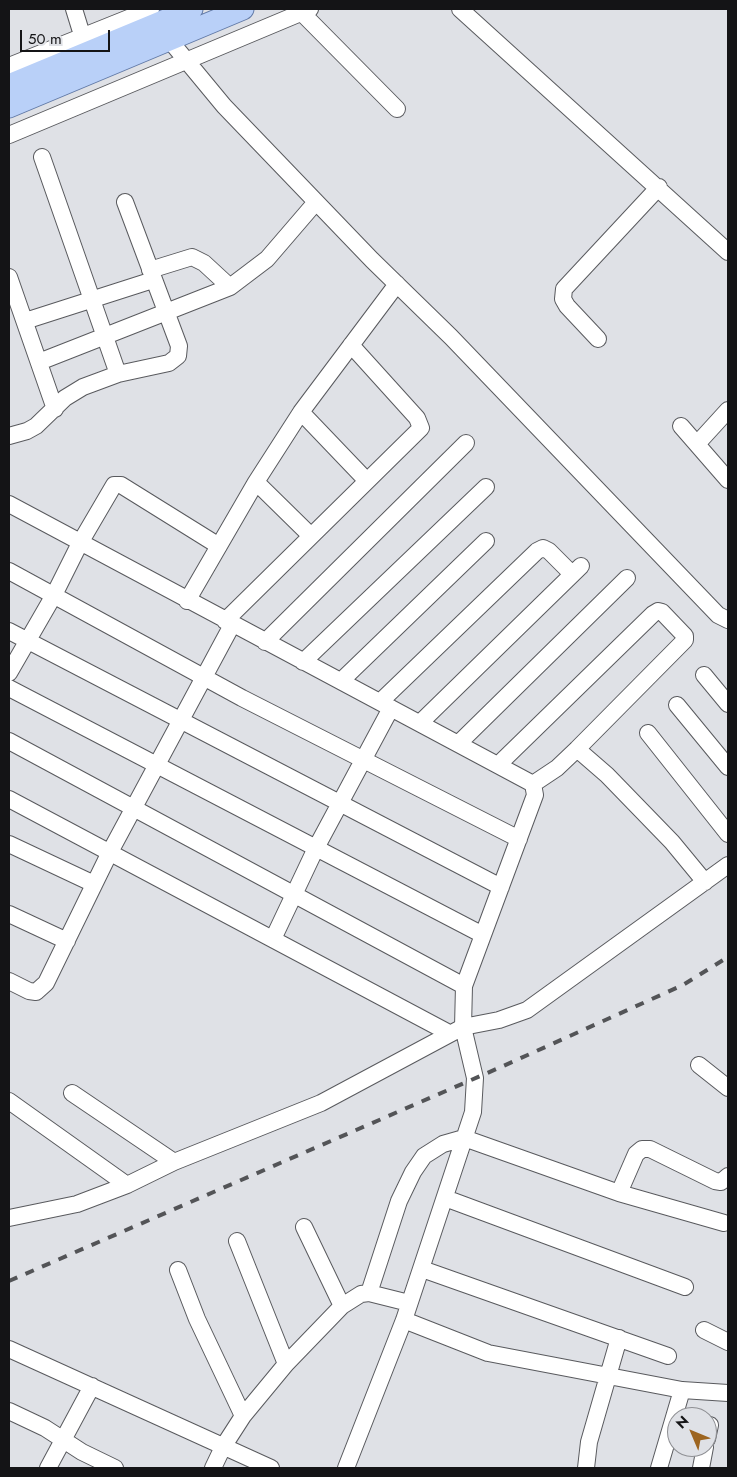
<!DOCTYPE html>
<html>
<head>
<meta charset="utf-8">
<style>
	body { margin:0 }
	#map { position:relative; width:737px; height:1477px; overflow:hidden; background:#dfe1e6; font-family:Jost,sans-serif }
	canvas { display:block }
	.frame { position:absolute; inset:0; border:10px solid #141416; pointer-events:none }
	.north { position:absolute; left:667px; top:1407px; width:50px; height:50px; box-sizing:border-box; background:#dfe1e6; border:1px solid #8e8f93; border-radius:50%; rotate:315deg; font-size:14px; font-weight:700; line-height:20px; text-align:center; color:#141416 }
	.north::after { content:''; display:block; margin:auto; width:18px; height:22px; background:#9d6520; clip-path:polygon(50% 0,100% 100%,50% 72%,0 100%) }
	.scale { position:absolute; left:20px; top:30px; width:90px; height:22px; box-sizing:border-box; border:2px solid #141416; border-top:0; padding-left:6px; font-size:15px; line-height:18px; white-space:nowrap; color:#141416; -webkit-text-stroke:4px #dfe1e6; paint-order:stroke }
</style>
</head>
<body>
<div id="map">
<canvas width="737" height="1477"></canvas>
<div class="frame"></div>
<div class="north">N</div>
<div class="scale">50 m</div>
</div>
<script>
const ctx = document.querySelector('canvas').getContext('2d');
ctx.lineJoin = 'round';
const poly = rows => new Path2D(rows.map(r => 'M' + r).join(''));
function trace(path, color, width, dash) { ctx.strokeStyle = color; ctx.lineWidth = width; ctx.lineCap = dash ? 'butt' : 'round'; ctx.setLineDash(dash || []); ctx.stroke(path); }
const minor = poly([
	[74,9,86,48],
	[460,9,728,252],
	[301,12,397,109],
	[162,31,224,106,372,260,451,337,718,615,728,620],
	[9,66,151,9],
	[9,135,310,9],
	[42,157,118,374],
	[150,270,192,257,204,263,230,287],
	[9,277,55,409],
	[25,321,153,280],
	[598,339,567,306,563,299,564,289,659,187],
	[39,362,230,287,267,259,316,202],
	[301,412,367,481],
	[681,426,728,480],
	[9,436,27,431,36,426,65,398,83,387,118,374,169,363,178,356,179,346,125,202],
	[697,444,728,410],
	[256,482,311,536],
	[9,504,533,784,535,795,464,986,463,1027,475,1078,473,1112,404,1320,346,1468],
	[9,571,242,698,519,839],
	[187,601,256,482,301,412,397,284],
	[225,621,421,428,417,418,351,345],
	[9,631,501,887],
	[265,642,466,443],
	[303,662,486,487],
	[9,673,54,595,80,543,114,485,121,485,219,546],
	[704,675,728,704],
	[341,681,486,541],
	[9,688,483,935],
	[380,702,537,551,543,548,549,551,572,574],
	[677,705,728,767],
	[420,723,581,566],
	[648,733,728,834],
	[9,741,464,986],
	[459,743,627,578],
	[577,749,607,775,672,842,705,882],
	[499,764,653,614,658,611,662,612,685,636,685,640,577,749,557,768,533,784],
	[9,799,449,1033],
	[9,844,94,884],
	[9,914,67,941],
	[273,939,316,848,391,708],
	[9,981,29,991,36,992,46,983,110,852,232,625],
	[699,1065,728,1088],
	[72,1093,174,1162],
	[9,1101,127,1185],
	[619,1193,636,1154,642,1149,650,1149,715,1181,721,1182,728,1176],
	[445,1198,685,1287],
	[9,1218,77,1204,127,1185,174,1162,321,1103,463,1027,499,1020,527,1010,728,865],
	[304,1227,342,1306],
	[237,1241,286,1364],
	[422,1269,668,1356],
	[178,1270,197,1319,243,1416],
	[369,1293,399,1201,413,1172,424,1156,443,1144,464,1138,619,1193,724,1223],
	[404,1320,488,1353,682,1390,728,1393],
	[704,1330,728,1342],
	[9,1349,271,1468],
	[9,1411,45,1428,82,1452,115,1468],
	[707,1439,710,1425],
	[48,1468,92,1386],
	[213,1468,223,1447,243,1416,286,1364,342,1306,361,1294,369,1293,409,1303],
	[586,1468,589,1442,619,1338],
	[659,1468,682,1390],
	[701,1468,705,1447]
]);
const major = poly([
	[9,85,192,9],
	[9,107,243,9]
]);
trace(minor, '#595a5e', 18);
trace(major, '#6179a6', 23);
trace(minor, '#fff', 16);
trace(major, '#b9d0f8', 21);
trace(poly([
	[9,1281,501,1067,683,985,728,957]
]), '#535457', 4, [9, 9]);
</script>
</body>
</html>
